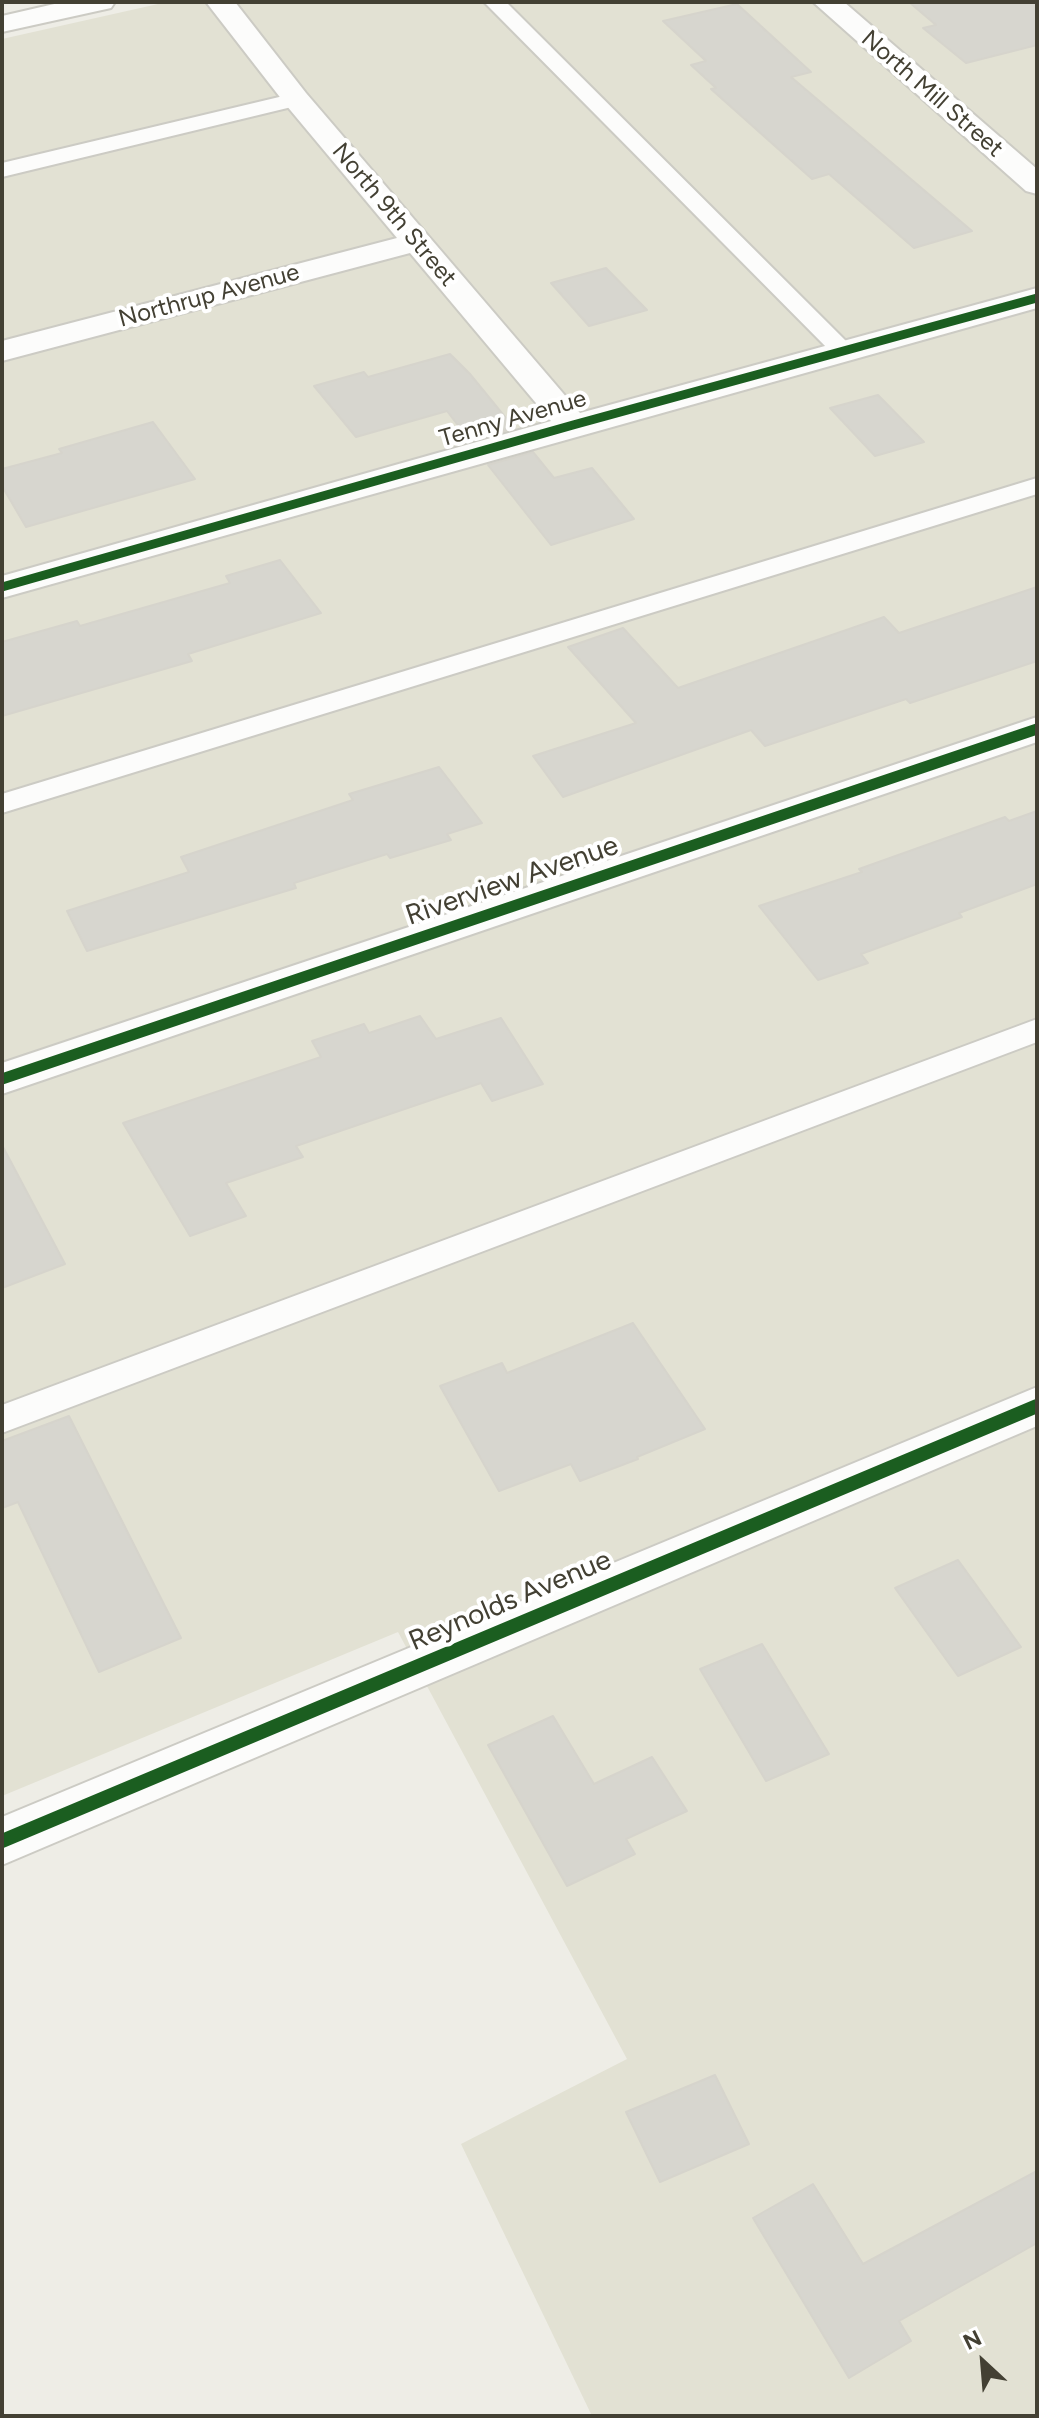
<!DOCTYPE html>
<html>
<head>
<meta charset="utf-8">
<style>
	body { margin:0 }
	#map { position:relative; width:1039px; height:2418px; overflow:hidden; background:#eeede6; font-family:Figtree,sans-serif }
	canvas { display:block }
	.frame { position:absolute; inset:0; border:4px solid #434033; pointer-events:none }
	.north { position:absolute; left:943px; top:2322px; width:80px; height:80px; -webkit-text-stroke:6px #fff; paint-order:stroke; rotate:334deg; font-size:22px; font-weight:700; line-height:32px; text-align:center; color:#434033 }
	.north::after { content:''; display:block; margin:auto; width:28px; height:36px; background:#434033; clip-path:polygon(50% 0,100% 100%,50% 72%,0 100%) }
</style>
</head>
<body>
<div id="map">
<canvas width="1039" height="2418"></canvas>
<div class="frame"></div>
<div class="north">N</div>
</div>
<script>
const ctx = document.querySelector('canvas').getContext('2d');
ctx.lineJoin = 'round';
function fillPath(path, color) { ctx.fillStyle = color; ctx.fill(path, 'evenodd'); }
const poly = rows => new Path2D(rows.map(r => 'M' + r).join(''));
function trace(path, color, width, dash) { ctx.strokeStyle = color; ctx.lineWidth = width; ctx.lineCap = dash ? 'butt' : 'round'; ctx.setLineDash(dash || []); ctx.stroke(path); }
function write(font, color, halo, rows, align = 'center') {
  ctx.font = font + ' Figtree,sans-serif'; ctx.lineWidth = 8; ctx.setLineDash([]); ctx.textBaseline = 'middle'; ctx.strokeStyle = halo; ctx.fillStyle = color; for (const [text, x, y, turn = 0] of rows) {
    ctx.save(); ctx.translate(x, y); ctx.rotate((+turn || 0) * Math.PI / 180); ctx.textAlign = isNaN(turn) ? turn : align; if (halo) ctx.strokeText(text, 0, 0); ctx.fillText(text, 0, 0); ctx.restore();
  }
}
fillPath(poly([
	[167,2,1037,2,1037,2416,592,2416,461,2144,627,2059,398,1632,2,1796,2,39]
]), '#e2e1d3');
const building = poly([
	[909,2,1037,2,1037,45,966,63,923,28,936,25,909,2],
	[737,4,811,72,791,77,972,231,914,248,829,174,812,179,711,89,716,88,691,65,706,61,663,21,737,4],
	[606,268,647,310,589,326,551,283,606,268],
	[450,354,470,374,514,428,470,441,447,411,356,437,314,386,364,372,368,377,450,354],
	[878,395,924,442,875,456,830,408,878,395],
	[153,422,195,479,26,527,2,486,2,469,62,453,59,449,153,422],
	[533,452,554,478,592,468,634,519,551,545,488,465,533,452],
	[280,560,321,613,188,654,192,661,2,716,2,642,77,621,80,626,230,583,226,576,280,560],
	[1037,587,1037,661,1004,672,910,703,906,699,765,746,751,730,563,797,533,756,636,723,568,647,623,628,678,688,884,617,899,633,1037,587],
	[439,767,482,823,447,834,451,840,390,858,387,854,294,883,296,888,87,951,67,911,189,872,181,857,353,800,349,794,439,767],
	[1037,811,1037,884,959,913,962,917,861,954,868,963,818,980,759,906,862,872,859,869,1005,817,1009,821,1037,811],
	[420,1016,436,1039,501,1018,543,1084,492,1101,481,1083,296,1146,303,1157,226,1183,246,1216,190,1236,123,1123,321,1057,312,1041,364,1024,369,1033,420,1016],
	[2,1145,65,1264,2,1288,2,1145],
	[633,1323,705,1429,637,1457,638,1459,580,1481,571,1464,499,1491,440,1386,502,1363,507,1373,633,1323],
	[69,1416,181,1638,99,1672,18,1502,2,1508,2,1441,69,1416],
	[958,1560,1021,1647,958,1676,895,1588,958,1560],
	[762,1644,829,1754,766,1781,700,1669,762,1644],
	[553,1716,594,1784,652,1757,687,1811,626,1839,635,1854,567,1886,488,1745,553,1716],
	[715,2075,749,2144,660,2182,626,2112,715,2075],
	[1037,2171,1037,2243,899,2321,911,2341,849,2378,753,2218,813,2184,863,2264,1037,2171]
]);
fillPath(building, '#d7d6cf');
trace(building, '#d6d4cc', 2);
const service = poly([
	[484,2,506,2,850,345,854,350,850,355,834,355,484,2],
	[296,93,304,94,307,99,304,104,2,177,2,163,296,93],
	[1037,478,1037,494,2,813,2,794,1037,478],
	[1037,1019,1037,1042,2,1433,2,1405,1037,1019]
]);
const minor = poly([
	[63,2,115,2,111,8,2,32,2,16,63,2],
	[206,2,235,2,306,93,580,413,1037,288,1037,308,2,598,2,576,551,421,410,253,2,361,2,341,397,238,286,105,206,2],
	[813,2,844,2,1037,169,1037,194,1026,191,813,2],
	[1037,717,1037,742,2,1094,2,1063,1037,717],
	[1037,1387,1037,1426,2,1865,2,1817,1037,1387]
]);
trace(service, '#cccbc4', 4);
trace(minor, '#cccbc4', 4);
fillPath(service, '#fcfcfb');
fillPath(minor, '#fcfcfb');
trace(poly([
	[2,587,573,425,1037,298]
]), '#1b5e20', 9);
trace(poly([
	[2,1079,1037,729]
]), '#1b5e20', 11);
trace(poly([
	[2,1841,1037,1406]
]), '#1b5e20', 14);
write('24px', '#434033', '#fff', [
	["North Mill Street",932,94,41],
	["North 9th Street",394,215,50],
	["Northrup Avenue",209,296,-15],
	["Tenny Avenue",513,419,-16]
]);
write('28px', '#434033', '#fff', [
	["Riverview Avenue",512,881,-19],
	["Reynolds Avenue",510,1601,-23]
]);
</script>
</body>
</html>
